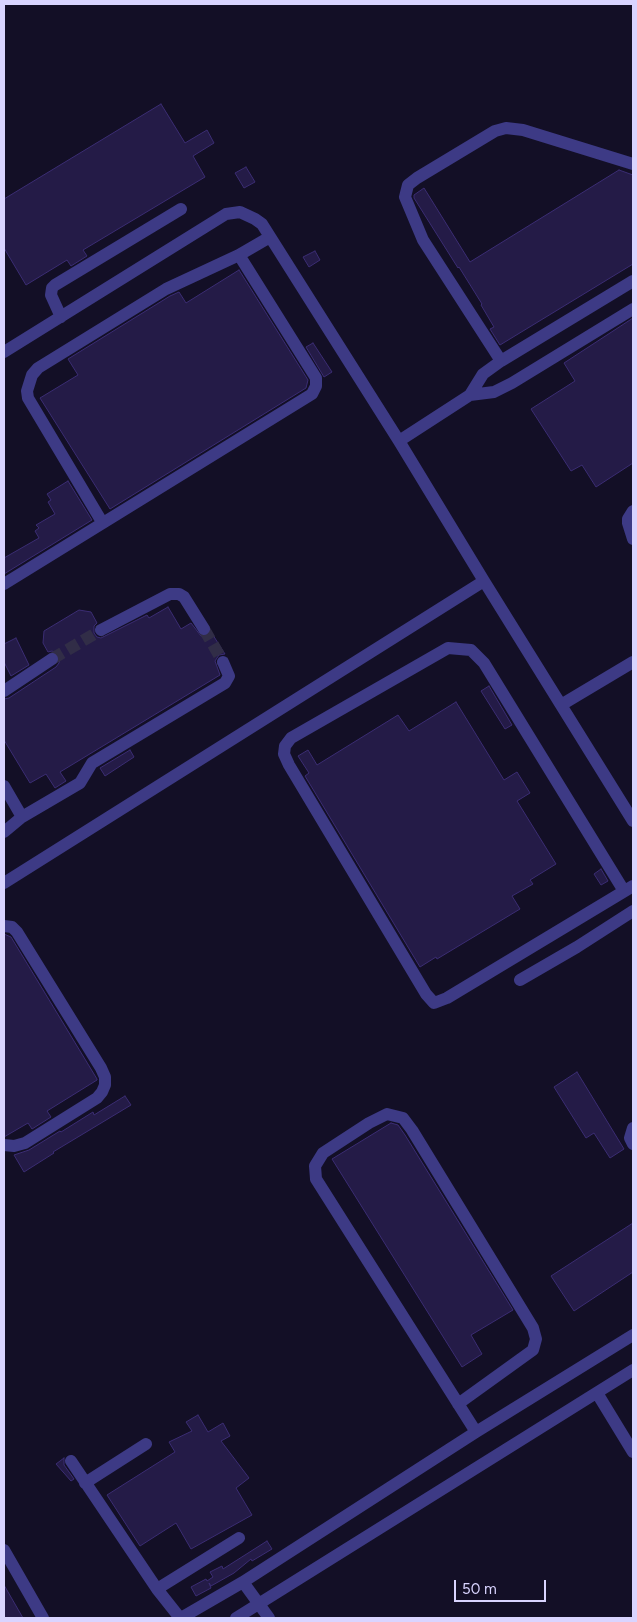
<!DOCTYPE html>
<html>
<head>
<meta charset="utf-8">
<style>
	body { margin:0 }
	#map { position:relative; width:637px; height:1622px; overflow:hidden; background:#130f26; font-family:Figtree,sans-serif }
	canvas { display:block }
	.frame { position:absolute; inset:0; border:5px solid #d9d4ff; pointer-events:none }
	.scale { position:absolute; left:454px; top:1580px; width:92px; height:22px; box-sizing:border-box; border:2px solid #d9d4ff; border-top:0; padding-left:6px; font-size:15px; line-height:18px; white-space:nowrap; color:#d9d4ff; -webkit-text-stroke:4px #130f26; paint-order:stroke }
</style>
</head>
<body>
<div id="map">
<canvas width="637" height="1622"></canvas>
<div class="frame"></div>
<div class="scale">50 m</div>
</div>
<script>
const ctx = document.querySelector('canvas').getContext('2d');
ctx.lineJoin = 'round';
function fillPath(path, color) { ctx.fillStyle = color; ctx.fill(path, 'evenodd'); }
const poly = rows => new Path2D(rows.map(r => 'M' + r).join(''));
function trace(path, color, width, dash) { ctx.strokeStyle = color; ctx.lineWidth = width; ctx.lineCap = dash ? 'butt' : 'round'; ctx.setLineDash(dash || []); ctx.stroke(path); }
const building = poly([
	[161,104,185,143,207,130,214,143,193,156,205,177,83,250,87,256,71,266,67,260,26,285,4,248,4,199,161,104],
	[246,167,255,182,244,188,235,173,246,167],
	[619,170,633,175,633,264,500,345,490,329,494,327,481,305,482,304,459,267,458,268,414,198,414,195,424,188,470,262,619,170],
	[315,251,320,260,309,267,303,257,315,251],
	[239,270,308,380,306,388,110,509,40,398,78,375,68,359,170,296,179,292,186,303,239,270],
	[633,318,633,463,596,487,582,465,571,471,531,409,575,381,564,363,633,318],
	[313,343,332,372,324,377,306,347,313,343],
	[68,481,92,520,4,574,4,558,39,538,35,531,39,528,36,525,55,514,48,502,51,500,47,494,68,481],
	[168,607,181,629,191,623,201,636,208,636,211,632,225,654,219,655,215,661,220,675,60,772,66,781,55,788,46,774,30,783,4,740,4,699,9,698,56,667,59,663,60,659,58,654,52,651,48,652,43,643,44,631,79,610,91,612,97,623,94,626,94,633,97,637,101,638,147,615,149,618,168,607],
	[16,638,29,665,11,676,4,662,4,644,16,638],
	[489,686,512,725,505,729,481,691,489,686],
	[456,702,504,780,517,772,530,793,517,801,556,864,530,880,533,884,512,896,520,909,437,959,436,957,420,967,305,776,309,773,298,756,308,750,317,765,398,715,409,731,456,702],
	[130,750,134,757,105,776,100,768,130,750],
	[601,869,608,881,601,885,594,874,601,869],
	[4,934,11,937,97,1079,97,1080,47,1111,51,1117,32,1129,28,1123,4,1137,4,934],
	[577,1072,624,1149,610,1158,594,1133,586,1138,554,1087,577,1072],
	[125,1096,131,1105,53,1152,54,1153,24,1172,14,1155,29,1150,60,1131,61,1132,93,1112,94,1115,125,1096],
	[391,1123,398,1125,405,1135,513,1310,471,1335,482,1354,462,1367,332,1159,391,1123],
	[633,1223,633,1272,574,1311,551,1276,633,1223],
	[198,1415,208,1432,223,1423,230,1436,221,1441,249,1478,236,1488,252,1515,191,1549,176,1523,140,1546,107,1495,175,1452,169,1442,192,1431,186,1422,198,1415],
	[64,1458,64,1465,74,1479,71,1481,56,1464,64,1458],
	[267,1541,272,1549,252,1561,251,1559,234,1573,211,1586,209,1583,211,1588,196,1596,191,1587,206,1579,207,1581,213,1577,210,1572,222,1566,223,1569,267,1541],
	[4,1585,23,1618,4,1618,4,1585]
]);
fillPath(building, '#241b47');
trace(building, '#3b2d73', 1);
trace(poly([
	[204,629,223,662],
	[52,659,101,630]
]), '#312d47', 12, [12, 6]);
trace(poly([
	[61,317,51,295,52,288,55,285,181,209],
	[4,352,226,214,240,212,255,219,262,224,399,441,484,581,633,821],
	[501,361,423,240,405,197,408,185,417,178,495,131,506,128,523,130,633,164],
	[470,395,494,392,512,383,633,309],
	[399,441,470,395,483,374,501,361,633,281],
	[633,511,628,519,628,523,633,539],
	[102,522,28,398,27,391,32,375,38,368,166,289,239,255,270,237],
	[4,584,312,394,316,386,316,378,239,255],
	[101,630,170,594,179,594,184,597,204,629],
	[4,691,52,659],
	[561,705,633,662],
	[4,786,22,817],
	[4,832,22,817,80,783,92,763,225,683,229,676,223,662],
	[4,883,484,581],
	[624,891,484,663,471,650,448,648,291,738,285,746,284,754,289,765,426,994,434,1003,447,998,633,886],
	[4,926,12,927,17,932,101,1068,105,1077,105,1085,102,1092,97,1098,25,1143,14,1146,4,1145],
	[520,980,577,947,633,911],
	[633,1128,630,1138,633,1144],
	[597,1393,633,1452],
	[458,1404,533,1350,536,1339,533,1328,412,1130,403,1118,387,1114,369,1123,323,1153,315,1166,316,1179,476,1432],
	[71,1461,157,1589],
	[85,1483,146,1444],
	[4,1550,43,1618],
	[243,1582,269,1618],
	[180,1618,157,1589,239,1538],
	[181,1618,243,1582,476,1432,633,1335],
	[236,1618,633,1370]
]), '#3d3a85', 12);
</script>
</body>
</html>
